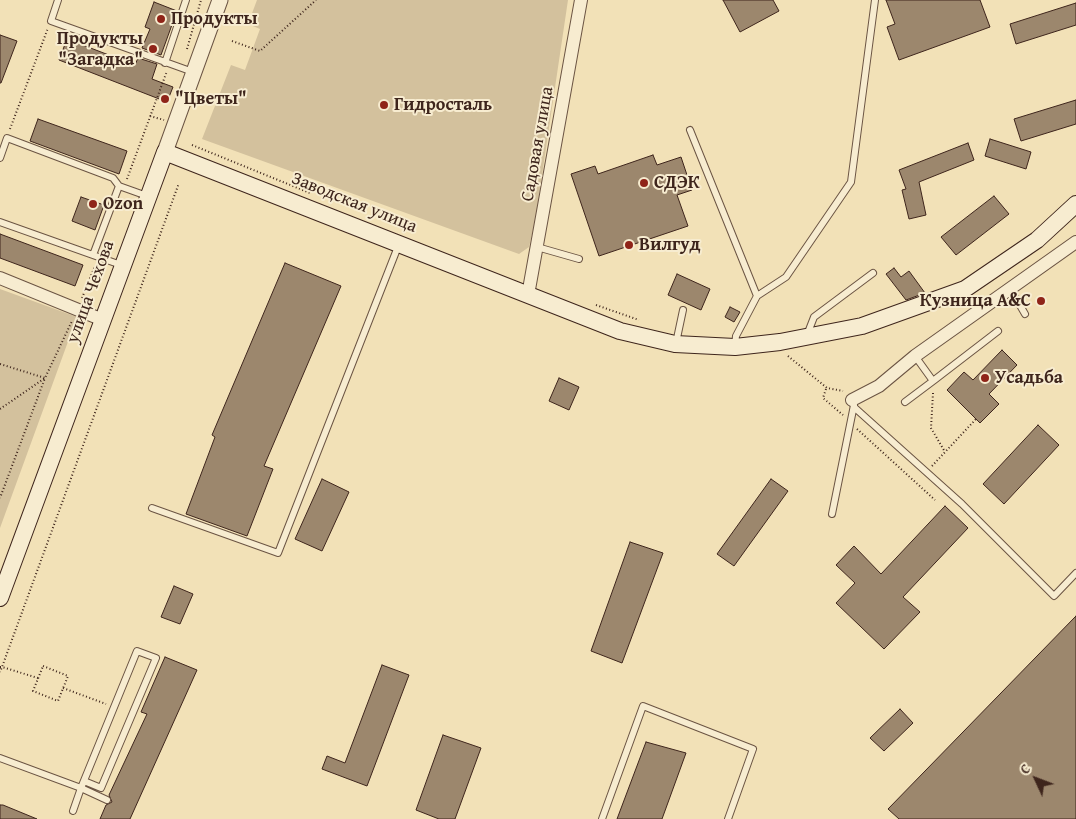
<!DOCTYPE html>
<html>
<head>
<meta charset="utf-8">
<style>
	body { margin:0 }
	#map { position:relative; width:1076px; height:819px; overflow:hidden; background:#f2e1b7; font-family:"Gentium Book Plus",serif }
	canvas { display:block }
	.north { position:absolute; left:1011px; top:754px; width:50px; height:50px; -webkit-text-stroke:4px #f7ecd0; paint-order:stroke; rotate:313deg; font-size:14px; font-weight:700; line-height:20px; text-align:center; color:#3e251c }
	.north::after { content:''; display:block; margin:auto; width:18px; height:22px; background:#3e251c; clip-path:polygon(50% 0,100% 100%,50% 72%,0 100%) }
</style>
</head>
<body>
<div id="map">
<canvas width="1076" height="819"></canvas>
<div class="north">С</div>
</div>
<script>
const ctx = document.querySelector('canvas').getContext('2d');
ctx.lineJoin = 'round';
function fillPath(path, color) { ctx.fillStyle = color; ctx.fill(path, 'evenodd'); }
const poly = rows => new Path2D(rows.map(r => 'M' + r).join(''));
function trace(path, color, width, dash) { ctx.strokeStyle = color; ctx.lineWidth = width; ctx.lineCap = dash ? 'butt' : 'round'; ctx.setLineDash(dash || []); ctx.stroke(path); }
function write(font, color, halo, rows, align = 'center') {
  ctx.font = font + ' "Gentium Book Plus",serif'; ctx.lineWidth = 4; ctx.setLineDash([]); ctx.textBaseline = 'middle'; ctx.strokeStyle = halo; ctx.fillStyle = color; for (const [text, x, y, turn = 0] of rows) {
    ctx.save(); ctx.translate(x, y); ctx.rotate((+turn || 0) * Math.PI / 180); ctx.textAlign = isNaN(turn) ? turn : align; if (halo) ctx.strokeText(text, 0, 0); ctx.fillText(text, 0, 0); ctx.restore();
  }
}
fillPath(poly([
	[257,0,568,0,535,222,529,247,519,254,202,139,231,65,245,70,260,29,248,24],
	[0,289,77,317,0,528]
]), '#d3c19d');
const building = poly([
	[723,0,773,0,779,11,740,32,723,0],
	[886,0,980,0,990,27,899,60,887,27,895,24,886,0],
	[154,2,177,11,161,55,142,48,150,29,145,27,154,2],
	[1076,3,1076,25,1016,44,1010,24,1076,3],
	[0,35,17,41,1,83,0,83,0,35],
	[67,39,135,65,138,58,157,64,152,79,173,87,167,102,59,60,67,39],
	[1076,100,1076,124,1021,141,1014,119,1076,100],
	[38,119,127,151,119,174,30,141,38,119],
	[990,139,1031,152,1026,169,985,156,990,139],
	[968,143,974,160,919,182,926,215,909,219,902,190,906,189,899,170,968,143],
	[653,155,657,165,681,157,692,190,677,195,688,226,599,256,571,174,595,166,598,174,653,155],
	[994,196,1009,214,956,255,941,237,994,196],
	[81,197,104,205,95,230,72,221,81,197],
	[0,234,83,265,75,286,0,258,0,234],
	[285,263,341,286,264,466,273,469,247,536,186,514,215,437,212,435,285,263],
	[894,268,901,277,909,271,925,293,906,300,886,274,894,268],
	[677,274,710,289,701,310,668,295,677,274],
	[730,307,740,312,734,322,725,317,730,307],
	[1002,350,1017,365,989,394,999,404,980,423,947,390,964,372,973,380,1002,350],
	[559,378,579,387,569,410,549,401,559,378],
	[1038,425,1059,445,1004,504,983,484,1038,425],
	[322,479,349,492,322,551,295,539,322,479],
	[771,479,788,491,734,566,717,554,771,479],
	[945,506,968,528,903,597,920,612,884,649,836,603,855,583,836,565,854,546,881,574,945,506],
	[630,542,663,553,622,663,591,651,630,542],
	[174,586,193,594,180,624,161,617,174,586],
	[1076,616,1076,819,899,819,888,809,1076,616],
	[165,657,197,670,130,819,100,819,106,805,112,802,109,795,147,714,141,712,165,657],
	[382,665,409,675,367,786,322,769,327,756,345,763,382,665],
	[900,709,913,723,884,751,870,738,900,709],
	[443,735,481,748,455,819,439,819,416,810,443,735],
	[646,742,686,753,662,819,617,819,646,742],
	[0,805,3,805,37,819,0,819,0,805]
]);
fillPath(building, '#9c876d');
trace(building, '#3e251c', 1);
const service = poly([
	[58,0,51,21,193,72],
	[165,63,186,0],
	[690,130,757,296],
	[0,158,7,138,113,178,119,186,147,196],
	[0,222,121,265],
	[537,247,579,259],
	[93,255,119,186],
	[1010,288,1025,314],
	[807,335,814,317,873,273],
	[676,343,683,310],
	[735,346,736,336,757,296,786,277,851,182,875,0],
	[933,381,998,331],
	[905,402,933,381,915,356],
	[855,408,962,504,1054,596,1076,573],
	[152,508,278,553,399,244],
	[832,514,854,405],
	[0,758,81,788,137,651,156,658,101,788,84,781],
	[73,811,81,788,107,800],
	[602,819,643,706,753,749,728,819]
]);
const minor = poly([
	[0,278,103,320],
	[528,295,581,0],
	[852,400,879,386,915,356,1076,242]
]);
const tertiary = poly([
	[165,152,220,0]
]);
const secondary = poly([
	[0,598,165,152,620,331,675,344,735,347,780,342,862,326,965,289,1037,240,1076,204]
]);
trace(service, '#6b5443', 8);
trace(minor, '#6b5443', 14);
trace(tertiary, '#6b5443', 17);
trace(secondary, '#3e251c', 18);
trace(poly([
	[232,41,260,51,316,0],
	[187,49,201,0],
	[150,116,164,120],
	[10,129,48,28],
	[192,145,310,193],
	[127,179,167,71],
	[82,298,95,266],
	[596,305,639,320],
	[788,356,827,388,843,391],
	[0,364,45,378,0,498],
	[826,389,823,398,843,415],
	[933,393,931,428,945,452],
	[0,409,45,378,72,321],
	[857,429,935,500],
	[932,466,976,419],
	[43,666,68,676,58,701,33,691,43,666],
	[0,667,2,667,0,672],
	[38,678,2,667,179,183],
	[63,688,106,704]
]), '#3e251c', 2, [1, 2.5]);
trace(service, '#f7ecd0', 6);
trace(minor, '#f7ecd0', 12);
trace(tertiary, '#f7ecd0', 15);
trace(secondary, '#f7ecd0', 16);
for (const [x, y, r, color] of [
	[161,19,5,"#8f2418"],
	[153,49,5,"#8f2418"],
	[165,99,5,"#8f2418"],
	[384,105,5,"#8f2418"],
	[644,183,5,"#8f2418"],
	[93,204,5,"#8f2418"],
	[629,245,5,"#8f2418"],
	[1041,301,5,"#8f2418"],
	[985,378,5,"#8f2418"]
]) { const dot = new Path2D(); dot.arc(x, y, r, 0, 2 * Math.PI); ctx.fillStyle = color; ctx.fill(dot); trace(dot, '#f7ecd0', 2); }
write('bold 18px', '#3e251c', '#f7ecd0', [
	["Продукты",171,19],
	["Продукты",143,39,"right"],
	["\"Загадка\"",143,60,"right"],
	["\"Цветы\"",175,99],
	["Гидросталь",394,105],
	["СДЭК",654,183],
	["Ozon",103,204],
	["Вилгуд",639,245],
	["Кузница А&С",1031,301,"right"],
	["Усадьба",995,378]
], 'left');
write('18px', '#3e251c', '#f7ecd0', [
	["Садовая улица",538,144,-80],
	["Заводская улица",354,203,22],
	["улица Чехова",91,292,-70]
]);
</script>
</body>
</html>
